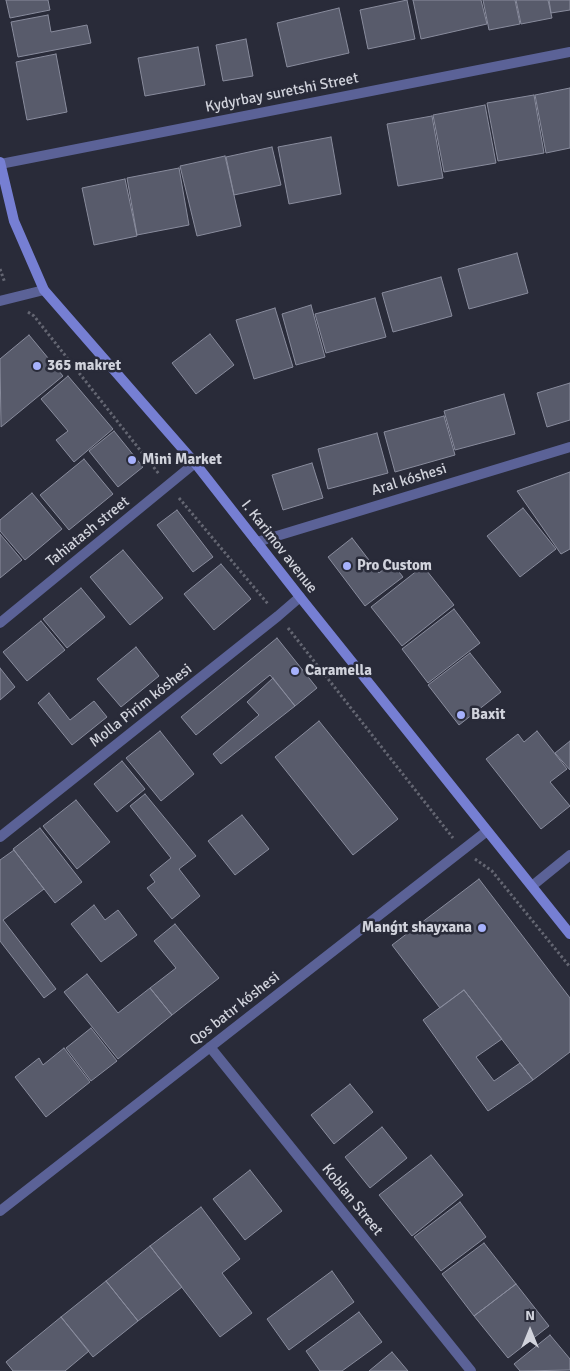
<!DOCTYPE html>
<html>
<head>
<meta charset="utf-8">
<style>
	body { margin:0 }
	#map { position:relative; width:570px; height:1371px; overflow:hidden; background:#292b39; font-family:Signika,sans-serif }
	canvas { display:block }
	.north { position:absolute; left:505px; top:1306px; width:50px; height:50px; -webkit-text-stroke:4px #292b39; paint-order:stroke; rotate:0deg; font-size:14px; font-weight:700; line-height:20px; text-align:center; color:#d1d3dc }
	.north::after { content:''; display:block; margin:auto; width:18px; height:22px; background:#d1d3dc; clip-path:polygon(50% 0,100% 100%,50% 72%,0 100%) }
</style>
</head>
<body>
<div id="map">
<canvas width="570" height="1371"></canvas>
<div class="north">N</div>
</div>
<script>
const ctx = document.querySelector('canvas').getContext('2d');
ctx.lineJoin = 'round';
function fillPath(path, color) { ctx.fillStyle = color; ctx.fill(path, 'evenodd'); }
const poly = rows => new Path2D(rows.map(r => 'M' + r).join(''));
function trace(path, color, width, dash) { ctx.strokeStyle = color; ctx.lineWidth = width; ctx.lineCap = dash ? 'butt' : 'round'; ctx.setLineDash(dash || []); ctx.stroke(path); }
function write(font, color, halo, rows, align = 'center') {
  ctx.font = font + ' Signika,sans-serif'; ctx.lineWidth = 5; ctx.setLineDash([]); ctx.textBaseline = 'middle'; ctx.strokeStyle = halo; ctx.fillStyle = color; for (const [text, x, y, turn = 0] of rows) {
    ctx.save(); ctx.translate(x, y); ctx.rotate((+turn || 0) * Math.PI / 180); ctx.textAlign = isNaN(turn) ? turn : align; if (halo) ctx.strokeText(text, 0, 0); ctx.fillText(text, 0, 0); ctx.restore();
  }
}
const building = poly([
	[6,0,48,0,50,10,10,18,6,0],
	[407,0,415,39,368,49,360,10,407,0],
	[413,0,481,0,487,24,421,39,413,0],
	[483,0,515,0,520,24,489,30,483,0],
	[516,0,548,0,552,18,521,24,516,0],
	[549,0,570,0,570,10,551,13,549,0],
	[339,8,349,53,287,67,277,23,339,8],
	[48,15,51,32,87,25,91,43,18,57,11,22,48,15],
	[246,39,253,76,223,81,216,45,246,39],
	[198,47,205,85,145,96,138,58,198,47],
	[56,54,67,112,27,120,16,62,56,54],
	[570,88,570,148,546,153,535,95,570,88],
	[534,95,544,153,498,161,487,103,534,95],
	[485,105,496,163,444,172,433,115,485,105],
	[432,116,443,178,398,186,387,124,432,116],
	[331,137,341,194,289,204,278,147,331,137],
	[272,147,281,185,234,195,226,157,272,147],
	[225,156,241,226,197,236,180,166,225,156],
	[179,168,189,225,137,235,127,178,179,168],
	[125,179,137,236,94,245,82,188,125,179],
	[517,253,528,293,469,309,458,269,517,253],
	[441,277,452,316,393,332,382,293,441,277],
	[375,298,386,337,326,353,315,314,375,298],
	[311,305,325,357,296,365,282,314,311,305],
	[275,308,293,367,254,379,236,320,275,308],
	[210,334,234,365,196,394,172,363,210,334],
	[29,335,63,376,1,427,0,359,29,335],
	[68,376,113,429,74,462,56,440,68,431,41,399,68,376],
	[570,383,570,420,547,427,537,393,570,383],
	[504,394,515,434,455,450,444,411,504,394],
	[444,416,455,455,395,472,384,432,444,416],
	[114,431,143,467,118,487,89,451,114,431],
	[377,433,388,473,328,489,318,449,377,433],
	[84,459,113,494,69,530,40,495,84,459],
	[312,463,323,498,283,510,272,475,312,463],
	[570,472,570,549,561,554,517,491,570,472],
	[32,493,62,529,25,560,0,531,0,520,32,493],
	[523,508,556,549,520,577,487,536,523,508],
	[177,510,213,557,193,572,157,525,177,510],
	[0,534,22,560,0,578,0,534],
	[352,538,379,573,392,563,403,577,365,606,328,557,352,538],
	[123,550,163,598,130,625,90,577,123,550],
	[221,564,251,599,214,630,184,594,221,564],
	[423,566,454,605,402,646,371,607,423,566],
	[81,588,105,617,67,648,43,619,81,588],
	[454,609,480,643,428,683,402,649,454,609],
	[41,621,65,650,27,681,3,652,41,621],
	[277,638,317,688,295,706,270,675,196,735,181,717,277,638],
	[136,647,159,676,121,707,97,679,136,647],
	[470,653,501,692,459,725,428,685,470,653],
	[0,668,15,687,0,700,0,668],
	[273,678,295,706,221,764,213,754,259,715,247,702,273,678],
	[49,693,70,720,94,701,107,717,72,745,38,703,49,693],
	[319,721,398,819,353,855,275,757,319,721],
	[160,731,194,774,161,801,126,758,160,731],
	[537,731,567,769,550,782,570,806,541,829,486,759,518,734,524,742,537,731],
	[570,741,570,770,555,753,570,741],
	[122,761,145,789,117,812,94,784,122,761],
	[145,794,196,856,179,869,200,896,172,919,147,888,155,882,150,875,171,858,130,806,145,794],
	[76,800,110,842,77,869,43,826,76,800],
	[242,815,269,849,235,875,208,841,242,815],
	[40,828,82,882,55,903,13,849,40,828],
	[14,850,44,889,3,920,56,989,44,998,0,941,0,860,14,850],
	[479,879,570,998,570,1052,533,1080,464,990,440,1008,392,945,479,879],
	[94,905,105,920,118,910,137,935,101,962,71,924,94,905],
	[175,924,219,978,172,1015,150,988,176,968,154,941,175,924],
	[87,974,118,1013,150,988,172,1015,118,1059,64,992,87,974],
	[464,990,502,1039,476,1057,494,1081,520,1063,533,1080,488,1111,423,1020,464,990],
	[91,1028,117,1061,91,1081,66,1048,91,1028],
	[64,1048,90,1082,46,1117,15,1077,39,1058,43,1065,64,1048],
	[350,1084,373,1112,334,1144,311,1115,350,1084],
	[382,1127,407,1158,370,1188,345,1157,382,1127],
	[431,1155,463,1195,412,1236,379,1195,431,1155],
	[250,1170,282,1211,245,1240,213,1199,250,1170],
	[460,1202,486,1237,441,1271,414,1237,460,1202],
	[201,1207,240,1259,222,1273,252,1313,220,1337,150,1246,201,1207],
	[484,1243,516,1284,474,1316,442,1274,484,1243],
	[150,1246,182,1287,138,1321,106,1281,150,1246],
	[332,1271,354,1302,289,1350,267,1319,332,1271],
	[106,1281,138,1321,93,1357,61,1317,106,1281],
	[516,1284,549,1326,508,1358,474,1316,516,1284],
	[359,1312,382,1342,342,1371,320,1371,306,1351,359,1312],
	[61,1317,89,1351,65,1371,13,1371,6,1362,61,1317],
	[550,1335,570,1359,570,1370,520,1371,514,1364,550,1335],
	[392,1352,408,1371,369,1371,392,1352]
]);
fillPath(building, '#585b6b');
trace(building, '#898c9d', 1);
trace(poly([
	[0,269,5,283],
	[28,312,34,316,159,474],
	[179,498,268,604],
	[288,628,453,838],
	[475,859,492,871,570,967]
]), '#646672', 3, [2.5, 2.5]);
trace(poly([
	[0,164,570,52],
	[0,301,44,290],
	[257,542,570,447],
	[0,623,195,463],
	[0,837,278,616,300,597],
	[532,886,570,855],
	[210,1047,471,1371],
	[0,1211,487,831]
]), '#5b6297', 10);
trace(poly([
	[0,162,14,221,44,290,195,463,300,597,570,934]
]), '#767fd3', 10);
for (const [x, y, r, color] of [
	[37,366,5,"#a6b1fc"],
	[132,460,5,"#a6b1fc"],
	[347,566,5,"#a6b1fc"],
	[295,671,5,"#a6b1fc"],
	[461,715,5,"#a6b1fc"],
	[482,928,5,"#a6b1fc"]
]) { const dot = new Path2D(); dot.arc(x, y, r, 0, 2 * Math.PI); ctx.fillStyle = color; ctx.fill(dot); trace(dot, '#292b39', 2); }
write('15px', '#d1d3dc', '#292b39', [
	["Kydyrbay suretshi Street",282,93,-11],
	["Aral kóshesi",409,480,-17],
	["Tahiatash street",88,532,-39],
	["I. Karimov avenue",279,547,52],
	["Molla Pirim kóshesi",141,706,-38],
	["Qos batır kóshesi",235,1009,-38],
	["Koblan Street",352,1200,51]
]);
write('bold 15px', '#d1d3dc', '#292b39', [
	["365 makret",47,366],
	["Mini Market",142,460],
	["Pro Custom",357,566],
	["Caramella",305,671],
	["Baxit",471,715],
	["Manǵıt shayxana",472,928,"right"]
], 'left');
</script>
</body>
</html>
